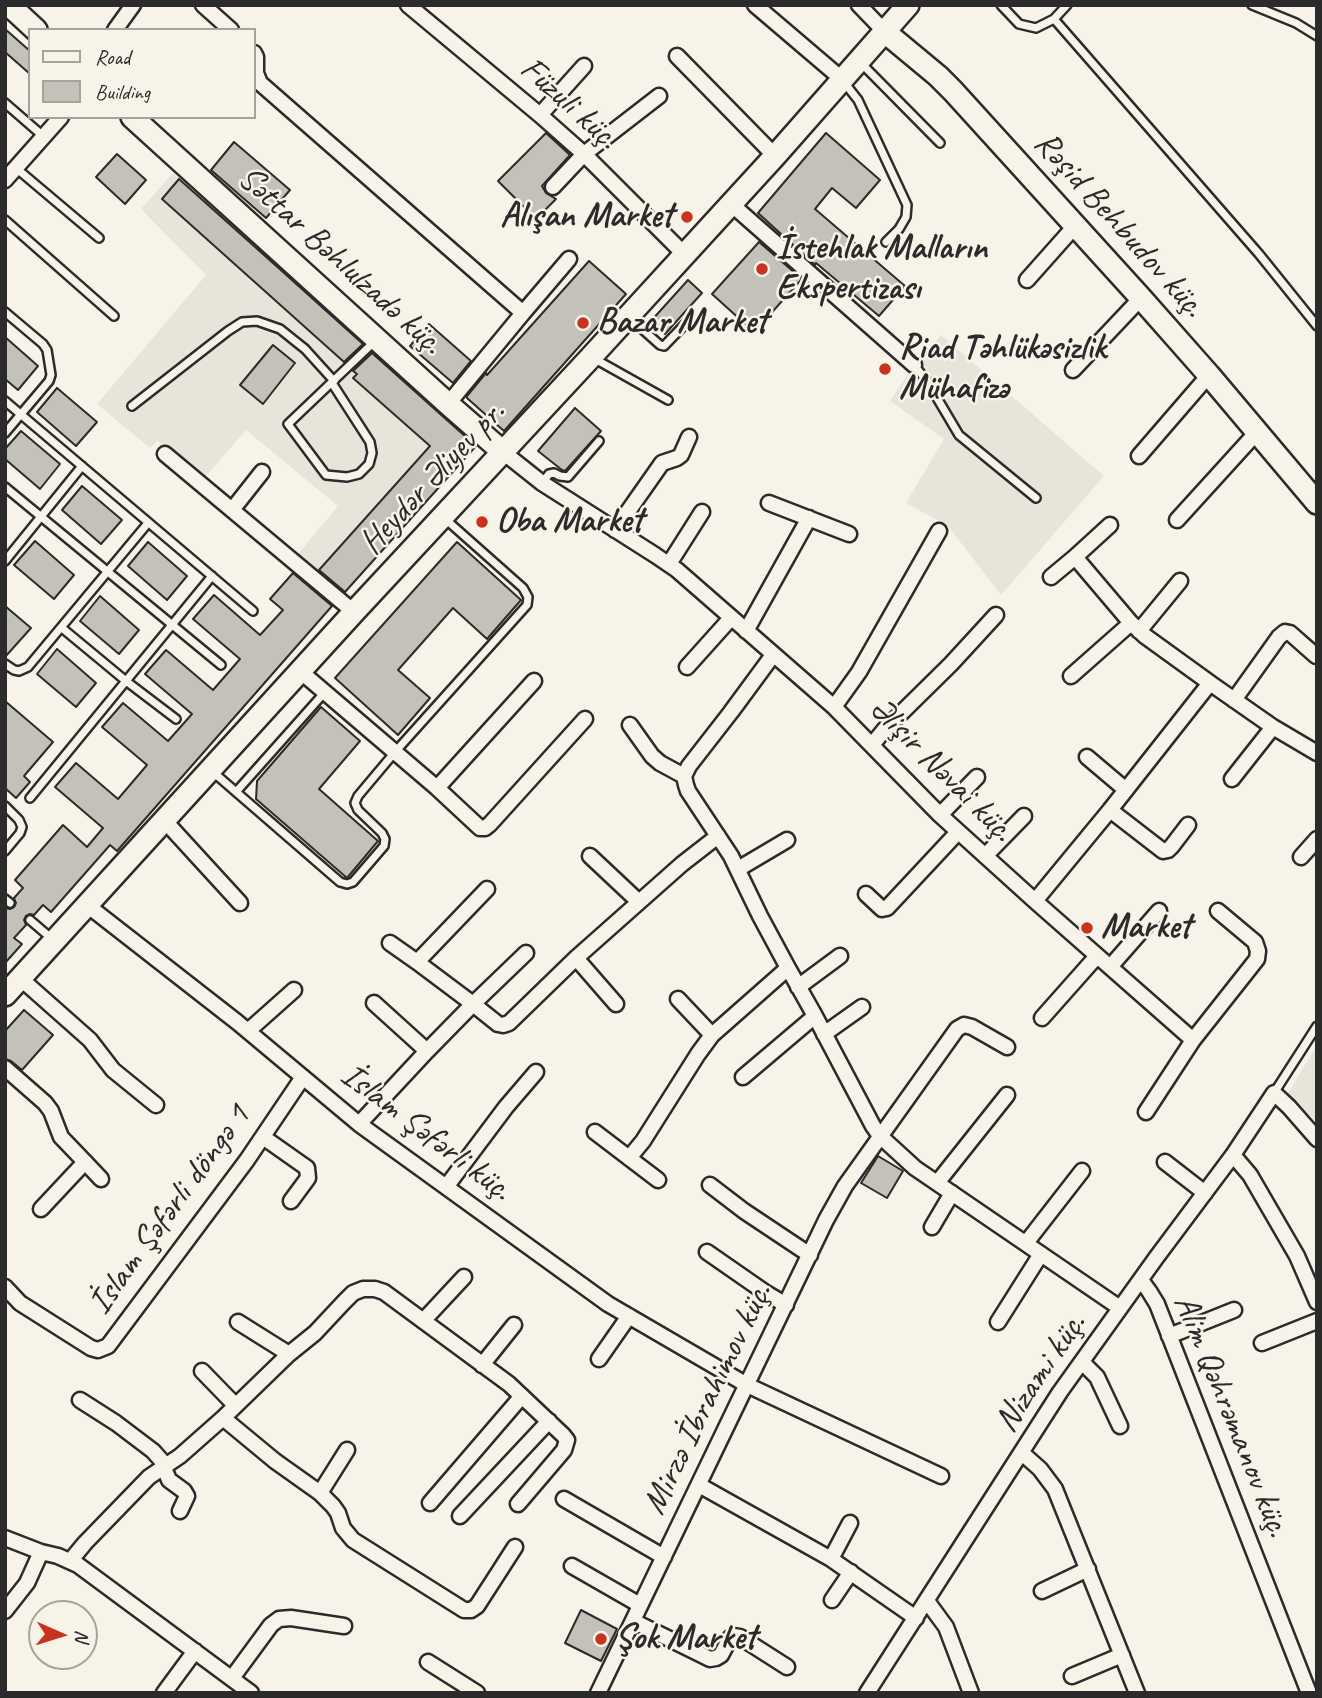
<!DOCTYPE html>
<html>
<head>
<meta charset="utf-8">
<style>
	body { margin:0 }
	#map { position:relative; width:1322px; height:1698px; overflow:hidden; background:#f7f3e8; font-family:Caveat,sans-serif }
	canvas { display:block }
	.frame { position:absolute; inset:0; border:7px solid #2b2b2b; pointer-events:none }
	.legend { position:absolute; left:28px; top:28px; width:228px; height:91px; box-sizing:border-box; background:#f7f3e8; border:2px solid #a5a39c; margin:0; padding:9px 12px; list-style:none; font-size:21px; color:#2b2b2b }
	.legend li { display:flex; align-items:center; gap:14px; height:35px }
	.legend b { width:35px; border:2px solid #a5a39c }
	.north { position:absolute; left:28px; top:1600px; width:70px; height:70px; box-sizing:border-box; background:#f7f3e8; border:2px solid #a5a39c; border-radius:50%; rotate:93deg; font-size:19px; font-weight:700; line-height:28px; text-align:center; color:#2b2b2b }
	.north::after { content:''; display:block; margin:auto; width:24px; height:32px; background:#c8321e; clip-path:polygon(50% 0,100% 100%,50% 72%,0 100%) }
</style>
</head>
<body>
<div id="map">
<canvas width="1322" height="1698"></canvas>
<div class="frame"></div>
<ul class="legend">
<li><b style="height:9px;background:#f7f3e8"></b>Road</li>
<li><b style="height:19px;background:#c4c1b9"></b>Building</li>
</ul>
<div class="north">N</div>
</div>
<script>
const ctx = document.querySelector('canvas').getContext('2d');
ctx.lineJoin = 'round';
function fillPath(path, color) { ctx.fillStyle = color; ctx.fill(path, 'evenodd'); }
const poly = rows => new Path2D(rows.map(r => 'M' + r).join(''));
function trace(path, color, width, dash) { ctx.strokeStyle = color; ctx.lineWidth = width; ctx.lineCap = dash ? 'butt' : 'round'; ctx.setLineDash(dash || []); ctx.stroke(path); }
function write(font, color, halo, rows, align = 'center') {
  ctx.font = font + ' Caveat,sans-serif'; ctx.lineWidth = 5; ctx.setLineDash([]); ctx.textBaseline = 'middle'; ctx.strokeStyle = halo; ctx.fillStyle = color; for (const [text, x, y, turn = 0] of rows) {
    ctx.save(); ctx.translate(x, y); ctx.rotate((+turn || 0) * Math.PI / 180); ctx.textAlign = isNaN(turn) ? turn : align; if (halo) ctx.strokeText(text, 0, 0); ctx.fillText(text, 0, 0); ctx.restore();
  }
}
fillPath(poly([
	[173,173,476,445,343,595,297,555,338,506,246,430,205,477,157,441,150,448,97,404,206,275,141,209],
	[941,335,1104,476,1001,595,948,526,906,503,944,439,890,401,914,365],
	[1317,1045,1317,1123,1288,1093]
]), '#e8e4da');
const building = poly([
	[5,29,30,51,30,74,5,52,5,29],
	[546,133,570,155,542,186,546,193,556,199,536,219,498,181,546,133],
	[826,133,880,180,856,208,832,188,815,209,905,286,879,316,816,263,815,265,758,213,826,133],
	[234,142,290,190,266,218,211,170,234,142],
	[117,154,146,180,125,204,96,177,117,154],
	[179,179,283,272,363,344,344,362,162,199,179,179],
	[759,242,802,279,754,332,712,294,759,242],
	[589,261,626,294,504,431,467,398,467,396,486,373,487,375,589,261],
	[688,280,702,293,665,334,651,321,688,280],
	[429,324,471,361,453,383,410,346,429,324],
	[5,337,38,366,18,390,5,379,5,337],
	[273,345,295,363,263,404,240,385,273,345],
	[372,353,476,446,345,592,319,570,430,446,353,378,357,374,353,371,372,353],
	[57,388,97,422,76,446,37,412,57,388],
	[575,408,601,431,565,471,562,470,538,451,575,408],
	[21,431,60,464,40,489,5,459,5,449,21,431],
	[82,486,122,520,101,544,62,510,82,486],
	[35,541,74,575,54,599,14,565,35,541],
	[148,542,187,576,167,600,128,566,148,542],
	[457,542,521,600,487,639,453,608,398,670,430,698,398,735,335,678,457,542],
	[293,573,332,606,117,851,110,845,51,912,43,905,34,915,30,914,26,916,24,920,26,925,14,938,22,944,5,963,5,908,10,909,14,907,16,903,14,898,23,888,15,880,63,825,87,847,103,828,55,787,76,763,118,799,147,765,102,727,123,703,168,741,192,714,145,674,166,650,213,690,240,659,193,619,214,595,260,635,283,610,270,599,293,573],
	[100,596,139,630,119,654,80,621,100,596],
	[5,606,31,628,5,657,5,606],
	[57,649,96,683,76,707,37,674,57,649],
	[5,701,53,742,24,776,30,782,16,798,5,788,5,701],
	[321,707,360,741,319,789,378,841,347,878,256,799,257,781,321,707],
	[24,1010,53,1035,22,1070,11,1061,5,1059,5,1031,24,1010],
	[878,1156,903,1171,887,1198,861,1183,878,1156],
	[581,1610,617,1629,601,1661,565,1643,581,1610]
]);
fillPath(building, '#c4c1b9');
trace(building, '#2b2b2b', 2);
const lane = poly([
	[1001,5,1019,24,1036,28,1054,19,1067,5],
	[1252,5,1296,23,1317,36],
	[1054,19,1259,254,1317,326],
	[860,62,940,143],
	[843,81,858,100,907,205,906,217,899,229,886,242],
	[5,103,43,136],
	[16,168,99,238],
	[5,220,114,316],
	[5,312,43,344,47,350,51,375,49,381,5,433],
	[631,319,660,345,664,346,690,319],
	[595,359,668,400],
	[914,365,927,381,959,435,1036,498],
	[332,383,370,442,372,453,369,464,359,474,347,477,326,475,288,424,374,342],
	[5,401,253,611],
	[132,406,228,331,242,322,257,321,280,329,305,349,334,381],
	[542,483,549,474,554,473,560,476,568,477,599,441],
	[5,487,221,665],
	[5,561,82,466],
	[62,628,126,681,176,719],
	[5,664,14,670,19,671,28,667,148,523],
	[213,772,340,882,347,884,353,882,384,846,385,839,382,833,358,810,355,803,358,796,395,752,527,605,528,597,523,588,443,517],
	[236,792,325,692],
	[30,798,212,576],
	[5,806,19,820,22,827,20,833,5,851],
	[5,899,10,903],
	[30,920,51,938],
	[1274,1093,1317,1026]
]);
const street = poly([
	[203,5,231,30],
	[408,5,540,115,584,154,684,254],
	[755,5,843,80],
	[859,5,885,32],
	[115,30,133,5],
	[254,53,256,57,256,73,260,83,523,313,448,404],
	[677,56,775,156],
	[540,115,584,66],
	[5,180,61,117],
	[553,187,584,154,659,96],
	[730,203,914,365],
	[1027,280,1075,226],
	[523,313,569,259],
	[1073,370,1141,298],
	[503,452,542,483,655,555,677,570,834,707,940,815,1035,901,1193,1040,1257,959,1258,951,1255,942,1218,911],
	[165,454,354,612],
	[1139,456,1209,375],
	[769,503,849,534],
	[232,510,262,472],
	[1177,520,1257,432],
	[615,530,662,463,677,458,681,455,689,437],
	[1075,557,1131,623,1145,636,1210,683],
	[669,564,702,512],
	[1051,577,1075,557,1110,525],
	[746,631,809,518],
	[1139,631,1180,581],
	[773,655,731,712,689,766,684,776,686,785,688,791,731,856,760,916,788,968,815,1016,873,1126,880,1136,915,1168,1120,1308],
	[687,667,731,618],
	[300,671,437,788,480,828,485,828,490,824,585,719],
	[1071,676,1131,623],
	[1234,700,1279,637,1285,632,1290,633,1316,656],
	[834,707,859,672,939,531],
	[630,725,652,756,660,763,684,776],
	[872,745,885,729,951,664,996,615],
	[1087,757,1126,790],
	[1232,779,1273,727],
	[437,788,534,681],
	[1110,810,1163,851,1168,850,1172,846,1188,825],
	[940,815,977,777],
	[164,820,240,903],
	[590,856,639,902],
	[985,856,1024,816],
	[1301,857,1317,839],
	[738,869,787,840],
	[487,889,417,962,473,1004,526,953],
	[866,894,882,909,887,908,958,832],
	[1035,901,1110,810,1210,683,1273,727,1317,753],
	[87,905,237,1022,359,1124,608,1304,747,1385,941,1476],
	[390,943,417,962],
	[576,958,616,1004],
	[1110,967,1159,911],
	[20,978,90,1040,113,1070,156,1105],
	[798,987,840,956],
	[678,999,712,1035],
	[374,1003,427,1051],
	[1042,1018,1097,956],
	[248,1031,294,990],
	[824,1034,862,1007],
	[5,1068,45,1103,51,1111,61,1137,85,1162,41,1209],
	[743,1077,815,1016],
	[1146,1112,1193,1040],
	[359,1124,427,1051,473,1004,498,1024,503,1025,509,1023,576,958,682,864,718,836],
	[595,1132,658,1180],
	[263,1137,307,1168,308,1178,291,1201],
	[1233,1155,1250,1175,1297,1256,1317,1302],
	[629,1158,643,1141,698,1054,712,1035,788,968],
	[85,1162,101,1179],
	[1165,1162,1205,1193],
	[937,1183,1007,1095],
	[710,1185,744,1211,810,1255],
	[446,1187,506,1107,536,1072],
	[932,1227,952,1193],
	[1026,1243,1082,1171],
	[707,1252,766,1293,786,1305],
	[1141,1280,1149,1291,1157,1304,1309,1693],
	[5,1287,20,1303,91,1348,98,1350,108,1346,247,1160,303,1077],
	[423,1321,464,1277],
	[238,1322,289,1354],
	[998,1322,1041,1254],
	[1169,1336,1234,1310],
	[1262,1343,1317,1321],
	[599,1359,629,1316],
	[1082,1362,1097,1377,1120,1426],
	[482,1365,514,1325],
	[202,1371,235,1405],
	[80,1400,116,1423,153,1451,161,1460,169,1480,184,1491,187,1496,180,1511],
	[223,1418,275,1461,320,1493,333,1506,338,1513,343,1528,353,1540,464,1610,471,1610,477,1606,515,1547],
	[1022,1453,1040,1469,1055,1489,1137,1693],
	[699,1485,831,1559,916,1618],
	[320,1493,347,1450],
	[564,1499,664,1557],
	[430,1503,522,1396],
	[460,1516,549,1421],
	[5,1538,41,1552,58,1556,78,1565,251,1693],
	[831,1559,850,1523],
	[71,1560,85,1543,149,1477,180,1456,223,1418,289,1354,315,1333,344,1302,353,1293,363,1289,375,1289,384,1292,509,1384,563,1435,567,1440,564,1450,518,1504],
	[572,1566,640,1605],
	[1042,1591,1088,1569],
	[832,1600,851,1572],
	[927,1601,946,1627,971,1693],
	[5,1611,27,1583,41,1552],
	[633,1621,710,1659,716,1658,721,1655,730,1638,734,1636,740,1637,787,1667],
	[428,1662,477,1693],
	[1072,1676,1122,1655],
	[232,1678,271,1625,279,1619,291,1618,344,1626],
	[164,1693,195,1651],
	[598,1693,826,1220,845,1186,957,1029,964,1025,972,1027,1007,1047],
	[867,1693,1060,1392,1156,1258,1233,1155,1274,1093,1289,1107,1317,1139]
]);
const secondary = poly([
	[9,5,36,30],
	[885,32,938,76,953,91,1141,298,1209,375,1317,503],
	[132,117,448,404,503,452],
	[5,995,354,612,591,357,775,156,908,5]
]);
trace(lane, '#2b2b2b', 12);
trace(street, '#2b2b2b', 19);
trace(secondary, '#2b2b2b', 26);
trace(lane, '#f7f3e8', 7);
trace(street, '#f7f3e8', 14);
trace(secondary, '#f7f3e8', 21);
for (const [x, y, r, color] of [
	[687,217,7,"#c8321e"],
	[762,269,7,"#c8321e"],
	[583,323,7,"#c8321e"],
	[885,369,7,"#c8321e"],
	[482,522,7,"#c8321e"],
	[1087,928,7,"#c8321e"],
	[601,1639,7,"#c8321e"]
]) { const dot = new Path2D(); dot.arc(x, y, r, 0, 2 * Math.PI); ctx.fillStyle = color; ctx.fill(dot); trace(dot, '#f7f3e8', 2.5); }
write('35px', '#2b2b2b', '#f7f3e8', [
	["Füzuli küç.",569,104,42],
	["Rəşid Behbudov küç.",1119,225,48],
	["Səttar Bəhlulzadə küç.",340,261,42],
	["Heydər Əliyev pr.",433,478,-47],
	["Əlişir Nəvai küç.",941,770,45],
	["İslam Şəfərli küç.",426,1133,37],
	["İslam Şəfərli döngə 1",170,1210,-54],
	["Nizami küç.",1041,1373,-56],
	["Mirzə İbrahimov küç.",708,1399,-64],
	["Alim Qəhrəmanov küç.",1231,1416,68]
]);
write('bold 35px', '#2b2b2b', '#f7f3e8', [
	["Alışan Market",673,217,"right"],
	["İstehlak Malların",776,249],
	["Ekspertizası",776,289],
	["Bazar Market",597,323],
	["Riad Təhlükəsizlik",899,349],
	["Mühafizə",899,389],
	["Oba Market",496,522],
	["Market",1101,928],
	["Şok Market",615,1639]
], 'left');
</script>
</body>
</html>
